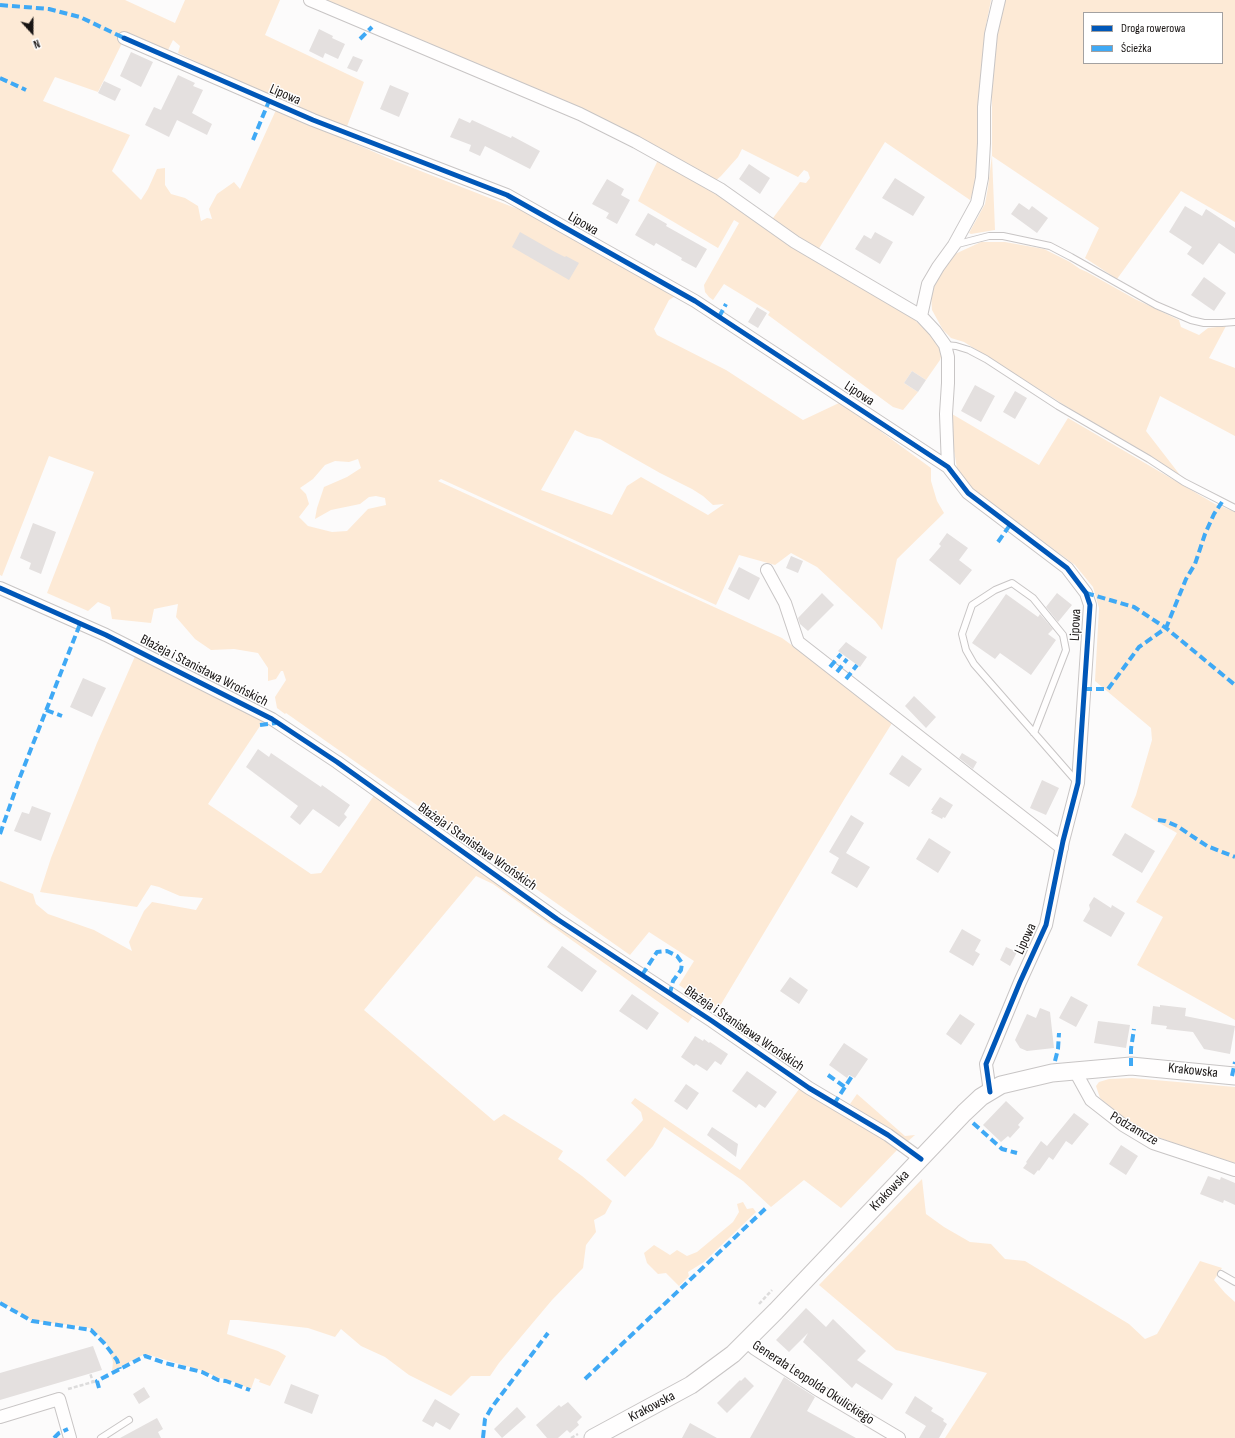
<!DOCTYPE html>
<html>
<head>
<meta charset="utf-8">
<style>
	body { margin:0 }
	#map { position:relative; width:1235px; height:1438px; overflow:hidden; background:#fcfbfb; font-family:"Sofia Sans Condensed",sans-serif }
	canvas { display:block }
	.legend { position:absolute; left:1083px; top:12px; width:140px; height:52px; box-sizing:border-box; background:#fff; border:1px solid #a3a1a1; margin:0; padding:5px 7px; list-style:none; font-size:12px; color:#181413 }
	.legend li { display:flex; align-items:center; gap:8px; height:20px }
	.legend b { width:20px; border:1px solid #a3a1a1 }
	.north { position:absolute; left:12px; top:12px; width:40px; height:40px; -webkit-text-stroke:3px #fff; paint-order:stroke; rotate:159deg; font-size:11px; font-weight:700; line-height:16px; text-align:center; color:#181413 }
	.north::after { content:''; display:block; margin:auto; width:14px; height:18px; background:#181413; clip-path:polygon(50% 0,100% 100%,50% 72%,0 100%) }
</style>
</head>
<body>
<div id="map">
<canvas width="1235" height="1438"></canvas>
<ul class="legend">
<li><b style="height:5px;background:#0057b8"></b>Droga rowerowa</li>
<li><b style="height:5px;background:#3fa9f5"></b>Ścieżka</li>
</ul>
<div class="north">N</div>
</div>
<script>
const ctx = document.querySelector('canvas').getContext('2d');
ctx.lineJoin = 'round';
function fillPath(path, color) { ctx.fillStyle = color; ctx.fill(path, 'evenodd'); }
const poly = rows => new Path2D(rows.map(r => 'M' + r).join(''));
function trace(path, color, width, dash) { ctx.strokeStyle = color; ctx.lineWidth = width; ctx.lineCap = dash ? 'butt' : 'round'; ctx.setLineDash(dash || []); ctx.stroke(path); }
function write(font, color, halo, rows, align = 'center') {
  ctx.font = font + ' "Sofia Sans Condensed",sans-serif'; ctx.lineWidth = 3; ctx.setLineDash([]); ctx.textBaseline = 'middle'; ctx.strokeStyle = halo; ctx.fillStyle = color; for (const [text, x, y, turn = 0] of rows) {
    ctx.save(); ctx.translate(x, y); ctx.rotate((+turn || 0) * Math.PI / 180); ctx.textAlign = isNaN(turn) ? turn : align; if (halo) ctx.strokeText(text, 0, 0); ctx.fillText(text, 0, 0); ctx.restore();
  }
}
fillPath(poly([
	[0,0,125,0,175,23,185,0,280,0,265,35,364,82,346,129,273,98,178,53,180,46,173,40,168,50,126,35,98,92,55,77,43,101,130,135,112,171,141,200,148,189,157,169,165,168,165,185,171,194,185,198,198,206,201,221,207,218,212,219,209,209,217,194,234,182,240,189,276,110,395,161,528,213,677,295,669,300,654,329,657,335,726,370,803,420,839,403,839,401,931,468,931,481,937,501,944,513,897,559,882,630,875,621,817,567,791,553,775,565,739,555,716,605,441,479,438,481,782,638,894,720,845,798,717,1011,679,985,694,961,649,932,630,955,286,713,285,714,277,708,275,697,286,680,283,671,281,671,276,679,268,681,268,668,258,653,234,649,211,650,195,639,176,617,178,604,154,609,151,623,112,619,110,607,98,602,88,611,47,593,94,472,49,456,2,576,0,575],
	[575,430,587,436,600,439,660,473,692,489,703,496,713,505,724,504,708,515,641,477,627,486,612,515,541,490],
	[358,459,361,468,347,477,324,487,317,508,315,519,331,510,360,504,369,497,376,496,385,498,386,505,368,509,347,531,332,532,308,526,299,517,309,504,306,494,300,488,313,479,325,465,335,461,349,462],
	[320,0,991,0,985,31,979,98,980,127,978,172,974,189,970,200,885,142,818,250,770,222,800,182,806,183,810,178,808,172,804,170,798,177,742,149,738,157,721,176,714,182],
	[1005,0,1235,0,1235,222,1181,191,1117,279,1085,258,1099,228,992,156,995,230,971,234,969,233,985,204,988,187,992,155,992,76,997,31],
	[1084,13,1222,13,1222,63,1084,63],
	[659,158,719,194,906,312,928,332,938,344,942,354,940,360,926,380,912,371,904,383,918,392,903,410,893,407,768,315,770,312,724,284,713,300,709,297,705,292,704,285,739,223,734,220,718,248,638,201],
	[981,242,1005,242,1044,249,1070,262,1080,269,1087,272,1135,299,1179,320,1181,327,1199,335,1208,328,1226,326,1209,358,1235,368,1235,436,1160,396,1146,431,1180,475,1127,442,1077,413,964,342,951,338,943,330,932,310,931,294,939,272,955,254],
	[952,414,1039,465,1068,418,1215,504,1235,512,1235,1020,1137,965,1163,917,1136,902,1177,833,1131,807,1136,795,1152,740,1151,728,1095,681,1099,608,1093,587,1075,565,970,487,957,468,951,434],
	[136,654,263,719,262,723,208,804,311,874,321,873,375,794,446,846,462,859,482,868,695,1013,688,1023,493,884,476,876,364,1010,494,1121,504,1114,563,1151,558,1159,582,1176,612,1201,605,1214,594,1220,596,1232,586,1245,583,1268,552,1300,499,1363,490,1376,471,1376,451,1396,409,1375,385,1357,361,1346,341,1329,335,1337,308,1328,238,1320,230,1320,227,1334,278,1351,286,1356,270,1386,259,1382,260,1380,255,1378,251,1389,226,1379,219,1378,203,1371,146,1354,143,1355,112,1371,113,1362,106,1342,93,1329,79,1326,32,1321,0,1301,0,881,33,894,36,904,48,914,94,930,132,951,129,942,144,911,152,902,196,910,203,898,180,896,159,887,151,885,137,907,40,892,51,858,97,743],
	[1132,1078,1235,1087,1235,1163,1189,1149,1145,1132,1128,1122,1100,1098,1096,1086,1099,1082,1109,1079],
	[802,1085,887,1140,898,1149,841,1208,804,1180,771,1207,743,1181,664,1127,653,1146,625,1177,606,1160,636,1128,643,1120,641,1112,631,1103,635,1098,740,1170],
	[857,1094,905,1136,915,1135,907,1142,850,1104],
	[922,1179,926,1214,944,1227,970,1242,991,1244,1005,1259,1025,1261,1129,1324,1145,1339,1157,1334,1200,1261,1222,1268,1214,1280,1225,1293,1235,1302,1235,1438,945,1438,987,1373,896,1350,819,1285],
	[743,1202,747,1209,753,1208,756,1212,704,1262,688,1272,689,1276,679,1286,666,1273,658,1274,647,1263,644,1253,654,1245,670,1255,677,1250,687,1256,697,1252,733,1222,739,1212,737,1204]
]), '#fdead6');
fillPath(poly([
	[319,29,333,36,332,38,345,44,338,59,325,53,323,58,309,51],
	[131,52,153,62,141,87,120,76],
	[353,56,363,60,357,72,347,68],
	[178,75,195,83,193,86,203,90,192,113,212,124,207,135,177,120,169,137,145,125,154,107,161,110],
	[104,81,121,89,115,101,98,93],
	[390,85,409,93,399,117,380,109],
	[459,118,470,123,472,120,511,138,512,136,540,151,530,169,485,146,480,156,469,151,471,145,450,137],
	[749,164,770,178,760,194,739,179],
	[895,178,925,197,913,216,882,198],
	[607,179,624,189,621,195,630,200,617,224,606,218,609,213,592,204],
	[1019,203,1029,210,1032,206,1048,218,1037,233,1011,214],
	[1185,206,1202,216,1206,209,1235,228,1235,254,1219,243,1203,265,1187,254,1192,247,1169,232],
	[648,213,667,224,666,226,707,249,696,268,681,260,682,258,656,243,654,246,635,235],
	[520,232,555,252,565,257,566,256,579,263,569,280,512,247],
	[875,232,893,242,880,264,855,249,864,235,871,239],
	[1204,277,1226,293,1214,311,1191,295],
	[757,307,767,313,758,328,748,322],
	[912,371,926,380,918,392,904,383],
	[975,385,995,396,981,422,961,411],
	[1015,391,1027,398,1015,419,1003,412],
	[33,523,56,532,41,574,29,569,31,563,20,558],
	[947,533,968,548,959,560,972,570,960,585,929,560,941,546,939,544],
	[791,556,803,561,798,573,786,568],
	[739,567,760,578,749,600,728,589],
	[822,593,834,605,808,631,800,624,798,618],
	[1057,593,1072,605,1058,622,1046,607],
	[1006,594,1038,617,1040,614,1053,629,1048,634,1056,640,1031,675,1000,653,995,659,972,643],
	[846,642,867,657,860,667,838,651],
	[83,678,106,688,92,717,70,707],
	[914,696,936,717,926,728,905,706],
	[258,749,269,757,271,753,321,787,322,785,350,805,344,814,347,817,339,827,313,809,300,825,290,817,298,806,246,767],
	[962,753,977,762,973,769,959,758],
	[902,755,922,769,909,787,889,774],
	[1042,780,1059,788,1046,815,1030,808],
	[940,797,953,805,945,818,943,817,942,819,931,813,933,810,931,810],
	[32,806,51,813,41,841,14,831,22,812,29,814],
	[851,815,864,823,846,853,870,867,857,888,831,873,839,858,829,852],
	[1125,833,1155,851,1142,873,1112,855],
	[929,838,951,852,938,873,916,859],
	[1094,897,1111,908,1112,905,1125,913,1111,937,1083,921,1090,909,1089,905],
	[962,929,981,940,975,951,980,954,973,966,949,952],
	[562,946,597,971,582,992,547,967],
	[1006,947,1017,952,1010,966,1000,960],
	[790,977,808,990,799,1004,780,991],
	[632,994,659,1013,647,1030,619,1011],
	[1071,996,1088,1005,1076,1027,1059,1018],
	[1160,1005,1186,1008,1185,1016,1235,1026,1230,1054,1204,1049,1193,1032,1166,1029,1167,1026,1151,1024,1153,1006,1160,1007],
	[1040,1008,1050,1012,1054,1048,1027,1051,1020,1048,1015,1040,1027,1014,1036,1018],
	[960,1014,975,1024,961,1045,946,1034],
	[1098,1021,1130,1025,1126,1048,1094,1043],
	[695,1036,703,1041,704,1039,709,1043,710,1042,728,1054,721,1065,715,1061,707,1071,696,1064,694,1066,681,1057],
	[844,1043,868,1059,855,1078,849,1075,847,1078,829,1065],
	[747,1071,777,1092,765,1108,759,1104,756,1108,732,1091],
	[686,1084,699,1093,687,1110,674,1101],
	[1006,1101,1024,1118,1018,1125,1020,1127,1010,1138,1008,1136,1001,1142,983,1125],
	[1074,1113,1089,1124,1072,1145,1066,1141,1053,1160,1049,1157,1039,1171,1038,1170,1034,1175,1023,1168,1027,1163,1026,1162,1041,1141,1047,1146],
	[712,1127,738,1144,736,1157,707,1135],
	[1121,1145,1138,1156,1126,1175,1109,1164],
	[1208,1176,1220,1180,1221,1177,1235,1183,1235,1205,1224,1200,1223,1203,1200,1194],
	[806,1308,826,1327,833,1319,866,1351,857,1360,893,1384,882,1400,856,1383,852,1388,803,1342,808,1333,789,1352,776,1340],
	[93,1346,102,1370,0,1400,0,1373],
	[745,1377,754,1386,727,1413,717,1403,740,1380,741,1381],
	[784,1377,815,1397,807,1411,856,1438,750,1438],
	[291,1384,319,1395,312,1414,284,1403],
	[144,1387,150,1397,139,1404,133,1394],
	[915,1396,933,1408,931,1411,944,1419,943,1421,947,1424,939,1438,919,1438,926,1426,905,1413],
	[435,1399,460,1414,450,1430,436,1422,433,1427,422,1421],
	[568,1402,582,1417,577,1422,579,1425,570,1433,567,1430,558,1438,547,1438,536,1425,559,1405,561,1407],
	[517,1407,526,1417,502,1438,494,1429],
	[157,1418,163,1429,158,1432,161,1438,120,1438],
	[690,1423,717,1438,682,1438]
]), '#e4e0df');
const lane = poly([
	[954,245,989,236,1003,236,1050,246,1071,257,1156,305,1191,320,1204,323,1222,323,1235,322],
	[945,345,956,346,969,350,986,359,1058,406,1149,459,1184,482,1235,508],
	[1034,733,1066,650,1063,635,1033,598,1012,583,995,590,972,605,962,634,966,650,974,664,1077,782],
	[1221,1274,1235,1282],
	[101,1438,129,1420]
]);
const street = poly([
	[310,0,580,114,636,142,720,189,795,242,921,316,935,331,945,345,948,357,948,383,946,414,948,467],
	[124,38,313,120,507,195,695,301,948,467,968,493,1067,568,1086,593,1090,605,1078,783,1063,841,1046,925,1020,982,986,1064,990,1092],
	[921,316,928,284,938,267,954,245,977,203,982,178,984,143,984,107,991,34,999,0],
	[767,570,785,603,798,642,1062,848],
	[0,588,106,635,272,719,337,762,557,919,712,1021,809,1088,888,1135,921,1159],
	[1075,1071,1091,1100,1123,1125,1153,1143,1235,1170],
	[746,1341,755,1349,815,1388,899,1438],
	[0,1417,59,1399,70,1438]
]);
const secondary = poly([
	[593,1438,691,1385,733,1354,776,1311,964,1113,981,1097,1001,1085,1052,1073,1131,1066,1235,1076]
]);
trace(lane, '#c8c5c5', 8);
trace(street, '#c8c5c5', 14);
trace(secondary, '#c8c5c5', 19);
trace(poly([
	[759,1304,772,1290],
	[93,1382,97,1381],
	[68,1389,93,1382,90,1373],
	[571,1438,578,1434]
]), '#dddcdc', 2.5, [4, 2]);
trace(lane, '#fffefe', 6);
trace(street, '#fffefe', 12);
trace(secondary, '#fffefe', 17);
trace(poly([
	[0,5,49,9,80,17,124,38],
	[360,39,372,27],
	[0,78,26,90],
	[253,140,269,101],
	[719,317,726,304],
	[998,542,1010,525],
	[1086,593,1134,607,1166,628,1235,685],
	[830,667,841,654],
	[837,672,847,659],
	[846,679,857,665],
	[1084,689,1108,689,1139,647,1166,628,1186,579,1195,564,1205,534,1214,514,1222,502],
	[46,710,62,716],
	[260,725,276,723],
	[1158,820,1165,821,1177,826,1207,846,1235,857],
	[0,834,20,777,80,624],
	[642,975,657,952,667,951,677,956,682,963,681,970,673,981,670,993],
	[1055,1061,1058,1049,1059,1033],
	[1131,1066,1131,1049,1134,1029],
	[828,1075,845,1087],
	[1232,1076,1235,1062],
	[834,1104,852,1076],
	[973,1123,1002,1149,1017,1153],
	[0,1303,32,1321,91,1330,104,1343,117,1360,120,1369],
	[585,1379,766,1208],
	[99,1388,97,1381,145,1356,165,1363,202,1372,218,1380,226,1381,250,1390],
	[54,1438,59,1433,68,1429],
	[483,1438,485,1419,492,1407,548,1333]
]), '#3fa9f5', 4, [8, 4]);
trace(poly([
	[124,38,313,120,507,195,695,301,948,467,968,493,1067,568,1086,593,1090,605,1078,783,1063,841,1046,925,1020,982,986,1064,990,1092],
	[0,588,106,635,272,719,337,762,557,919,712,1021,809,1088,888,1135,921,1159]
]), '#0057b8', 5);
write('14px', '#181413', '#fff', [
	["Lipowa",285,95,23],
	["Lipowa",583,224,30],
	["Lipowa",859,394,33],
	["Lipowa",1076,625,-87],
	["Błażeja i Stanisława Wrońskich",204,671,27],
	["Błażeja i Stanisława Wrońskich",477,847,35],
	["Lipowa",1026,939,-65],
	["Błażeja i Stanisława Wrońskich",744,1029,34],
	["Krakowska",1193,1071,6],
	["Podzamcze",1134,1129,30],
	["Krakowska",890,1191,-46],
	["Generała Leopolda Okulickiego",813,1383,33],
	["Krakowska",652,1407,-28]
]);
</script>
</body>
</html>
